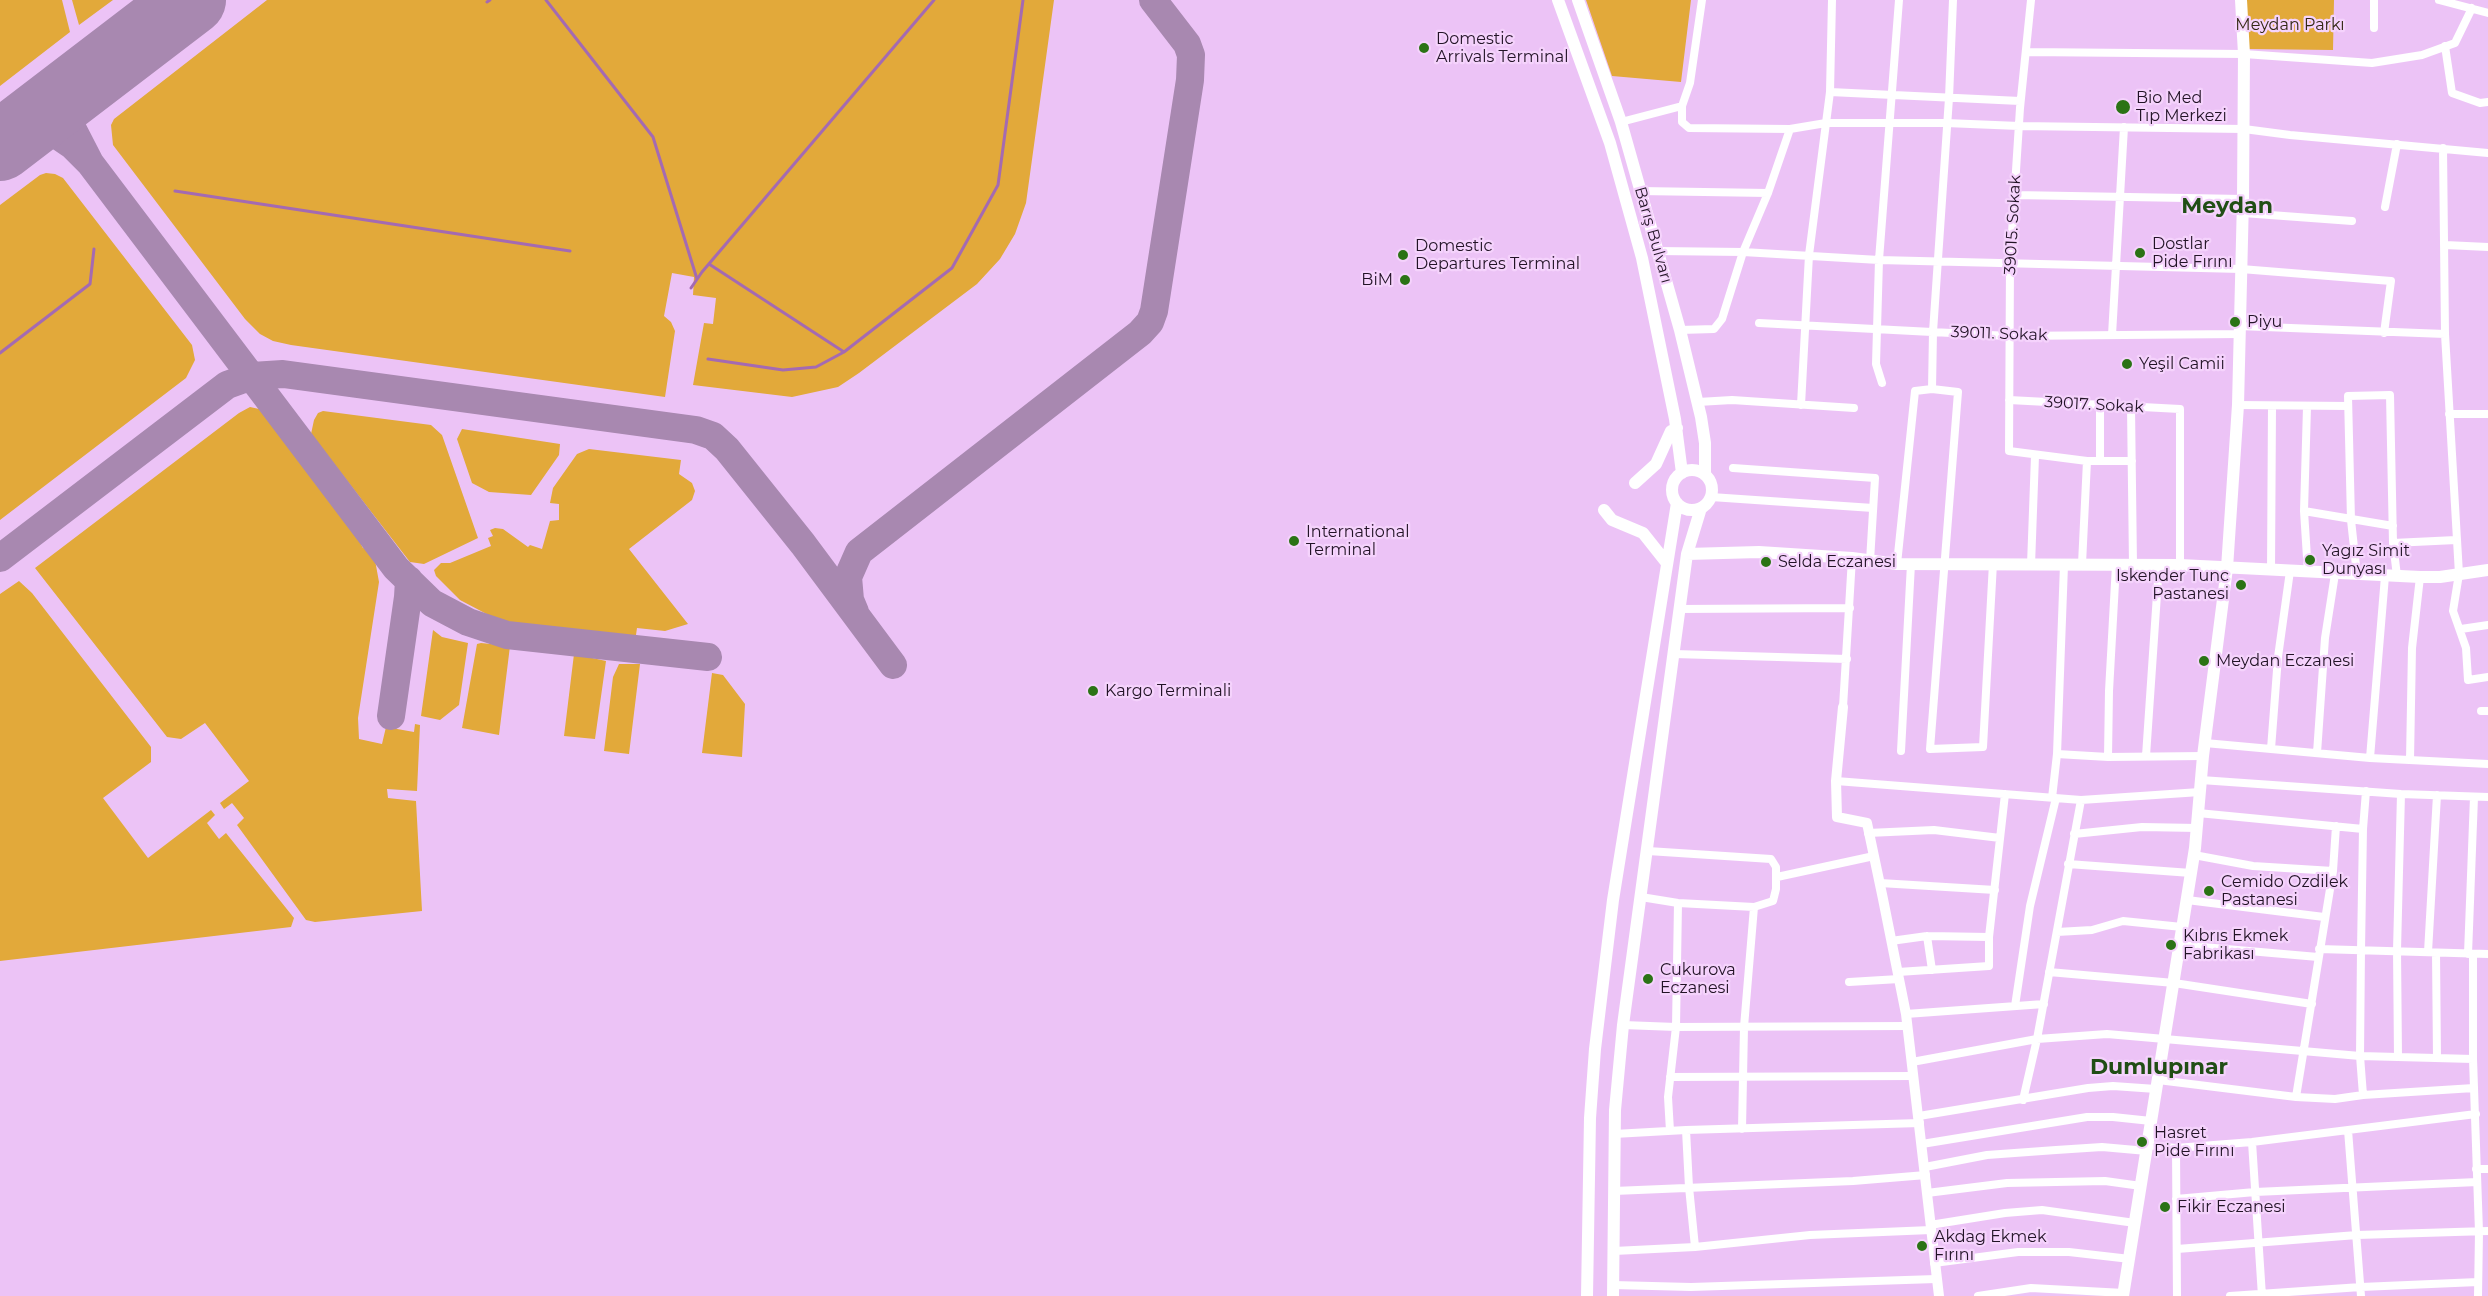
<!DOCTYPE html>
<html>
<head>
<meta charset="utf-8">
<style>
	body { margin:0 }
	canvas { display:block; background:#ecc3f6 }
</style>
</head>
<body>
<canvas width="2488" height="1296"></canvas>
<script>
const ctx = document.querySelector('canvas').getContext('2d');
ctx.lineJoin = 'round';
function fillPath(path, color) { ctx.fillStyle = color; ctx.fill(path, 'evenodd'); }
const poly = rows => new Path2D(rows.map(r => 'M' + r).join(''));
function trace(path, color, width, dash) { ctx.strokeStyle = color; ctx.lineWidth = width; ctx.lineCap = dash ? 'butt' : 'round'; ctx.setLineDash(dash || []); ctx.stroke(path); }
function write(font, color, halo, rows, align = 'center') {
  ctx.font = font + ' Montserrat,sans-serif'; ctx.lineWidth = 4.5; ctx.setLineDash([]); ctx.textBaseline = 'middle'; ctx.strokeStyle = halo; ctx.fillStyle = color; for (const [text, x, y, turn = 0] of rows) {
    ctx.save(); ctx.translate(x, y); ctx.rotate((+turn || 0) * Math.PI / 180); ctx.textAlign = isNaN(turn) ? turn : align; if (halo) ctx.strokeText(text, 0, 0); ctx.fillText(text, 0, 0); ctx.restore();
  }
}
fillPath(poly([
	[0,0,62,0,70,32,0,86],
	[72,0,113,0,79,25],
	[267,0,1054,0,1026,203,1015,234,1000,259,977,284,859,373,838,387,792,397,693,385,704,323,713,324,716,298,693,295,694,277,672,273,664,316,671,322,675,331,665,397,291,345,273,341,260,334,245,319,113,145,111,125,114,119],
	[1586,0,1691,0,1681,82,1612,76],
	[2246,0,2334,0,2333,50,2248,49],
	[46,173,55,174,63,178,192,345,195,360,186,378,0,520,0,205,40,175],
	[250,407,259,409,356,535,363,548,369,549,375,560,379,582,358,718,359,739,382,744,386,727,414,732,415,724,420,725,417,791,387,789,388,798,416,801,422,911,315,922,306,920,237,825,244,818,232,803,224,809,220,803,249,781,205,723,181,739,167,737,35,568,239,413],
	[323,411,431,425,442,435,478,538,424,564,410,562,311,434,314,420,318,413],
	[462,429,560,444,559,455,531,495,489,492,472,483,457,439],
	[589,449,681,460,679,474,692,483,695,491,692,500,629,549,688,624,665,631,637,628,635,642,498,620,460,600,436,576,434,570,441,563,450,563,491,546,488,538,493,536,490,530,495,528,503,529,528,547,530,545,542,549,550,521,559,520,559,504,550,503,553,488,577,454],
	[19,581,32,593,151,747,151,762,103,798,148,858,211,810,215,815,207,823,219,839,226,833,294,918,291,927,0,961,0,594],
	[433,630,442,637,468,643,459,705,440,720,421,716],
	[481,643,510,646,499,735,462,728,477,644],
	[574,654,606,661,595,739,564,736],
	[619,664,640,664,629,754,604,751,613,677],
	[712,673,723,675,745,704,742,757,702,753]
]), '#e2a93a');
trace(poly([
	[546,0,653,137,697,279],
	[487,2,490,0],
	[175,191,570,251],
	[691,288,702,272,934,0],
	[844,352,952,268,998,185,1023,0],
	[0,353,90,284,94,249],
	[708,359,783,370,816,367,844,352,709,264]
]), '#a46ab2', 3);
trace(poly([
	[19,132,35,127,48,129,73,146,90,163,72,128,67,107,72,96,85,81],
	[90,163,396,568,432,603,468,622,507,635,708,657],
	[0,558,227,385,252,376,283,374,696,430,713,436,727,449,803,544,893,665],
	[855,612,850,600,848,577,859,552,1140,333,1150,322,1154,311,1190,80,1191,55,1187,44,1153,0],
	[391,716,408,597,409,580]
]), '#a888b0', 28);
trace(poly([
	[0,146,191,0]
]), '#a888b0', 70);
trace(poly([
	[1702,0,1690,83,1682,106,1682,122,1689,128,1790,129,1826,123,1946,123,2019,126,2244,129,2290,135,2488,153],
	[2031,0,2020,108,2010,264,2009,451,2087,461,2132,461],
	[2439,0,2488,13],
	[2374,28,2374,0],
	[2445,46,2452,93,2480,103,2488,102],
	[2026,52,2244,54,2372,63,2422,55,2455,43,2472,8],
	[1830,92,2020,101],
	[1621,122,1682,106],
	[2443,148,2445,334,2459,574,2453,611,2466,648,2468,680,2488,677],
	[1640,191,1768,193],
	[2014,195,2243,199],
	[2385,207,2397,144],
	[2243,213,2352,221],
	[2445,245,2488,247],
	[1658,251,1743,252,1879,260,2241,269,2391,281,2384,333],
	[1759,323,2009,336,2239,334],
	[2239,326,2445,334],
	[1680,330,1714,329,1722,319,1743,252,1768,193,1790,129],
	[2112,335,2124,127],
	[1882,383,1876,364,1879,260,1899,0],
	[1932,389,1958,392,1930,749,1983,747,1993,563],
	[2009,400,2180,409,2180,565],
	[1698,402,1732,400,1854,408],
	[1801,405,1809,255,1830,92,1832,0],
	[2238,405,2348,406],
	[2100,406,2100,461],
	[2131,407,2133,565],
	[2307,407,2304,511,2308,573],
	[2449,414,2488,414],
	[1733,468,1875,478,1870,561],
	[1711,497,1873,508],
	[2304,511,2393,526],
	[2393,543,2456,540],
	[1897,564,1915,391,1932,389,1933,332,1949,98,1953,0],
	[2082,564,2087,461],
	[2031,565,2035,456],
	[2271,570,2272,407],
	[2357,575,2351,520,2348,396,2390,395,2393,543,2397,576],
	[1679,609,1850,608],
	[2461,629,2488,625],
	[1674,654,1847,659],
	[1843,707,1852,558],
	[2481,711,2488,711],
	[2205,743,2370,758,2488,764],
	[2271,749,2278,657,2290,571],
	[1901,751,1911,564],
	[2317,753,2325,638,2335,574],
	[2057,754,2108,757,2203,756],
	[2146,756,2159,565],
	[2108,757,2109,691,2116,565],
	[2370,758,2385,576],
	[2410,760,2412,648,2420,577],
	[2201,780,2401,794,2488,797],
	[1836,781,2081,800,2200,792],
	[2052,798,2057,754,2064,565],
	[2198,813,2363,829],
	[1868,833,1934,830,2000,838],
	[2074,834,2142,827,2197,828],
	[2194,855,2253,866,2333,871],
	[2068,864,2191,873],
	[1777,877,1874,856],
	[1880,883,1995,890],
	[1641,897,1678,903,1754,907,1773,901,1776,889,1776,867,1771,859,1648,851],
	[2187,900,2324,917],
	[2057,932,2092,930,2123,921,2182,927],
	[1927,936,1932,970],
	[1891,941,1927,936,1989,937],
	[2180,945,2318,957],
	[2319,949,2488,954],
	[2428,952,2437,795],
	[2436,953,2437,1058],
	[2468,954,2474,797],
	[2473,954,2473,1059,2479,1232,2478,1296],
	[1898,972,1989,966,1989,937,2005,794],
	[2049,972,2174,983,2312,1004],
	[1849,982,1899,979],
	[2015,1006,2030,906,2056,798],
	[1906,1014,2044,1004],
	[1623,1025,1676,1027,1907,1026],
	[2398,1057,2397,950,2401,794],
	[1912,1062,2037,1039,2107,1034,2360,1056,2473,1059],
	[1670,1077,1914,1076],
	[2158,1080,2296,1097,2335,1099,2363,1095,2474,1088],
	[2363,1095,2360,1056,2361,950,2363,829,2366,791],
	[2296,1097,2333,871,2336,826],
	[2023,1100,2037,1039,2081,800],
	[1919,1116,2088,1088,2113,1086,2156,1089],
	[1742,1129,1744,1027,1754,907],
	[1686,1130,1689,1187,1695,1247],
	[2348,1130,2361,1296],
	[1670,1131,1668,1097,1676,1027,1678,903],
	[1614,1134,1686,1130,1920,1123],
	[2252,1142,2262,1296],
	[1922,1144,2087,1117,2113,1117,2151,1121],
	[2147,1145,2176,1148,2252,1142,2476,1114],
	[2176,1148,2177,1296],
	[1925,1167,1987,1155,2056,1150,2102,1147,2147,1151],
	[2476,1169,2488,1169],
	[1614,1191,1853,1181,1926,1175],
	[1927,1193,2007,1183,2105,1181,2141,1186],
	[2176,1199,2255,1192,2477,1182],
	[1930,1225,2005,1213,2042,1210,2135,1223],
	[2177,1249,2357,1235,2488,1231],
	[1614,1251,1695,1247,1810,1235,1931,1230],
	[1934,1263,2018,1252,2069,1252,2130,1259],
	[1613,1285,1691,1287,1936,1279],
	[1978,1296,2031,1288,2124,1293],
	[2230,1296,2361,1287,2478,1282]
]), '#fff', 8);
trace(poly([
	[1843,707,1836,781,1837,817,1867,823,1883,899,1906,1014,1939,1296]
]), '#fff', 10);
trace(poly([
	[1558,0,1610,143,1642,258,1675,419,1682,473],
	[1578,0,1621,122,1680,330,1701,417,1705,443,1705,475],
	'1672 490a20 20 0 1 1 40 0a20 20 0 1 1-40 0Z',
	[1635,483,1656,464,1671,431,1677,428],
	[1604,510,1612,520,1643,533,1666,562],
	[1687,554,1759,552,1852,558,1897,564,2180,565,2420,577,2440,577,2488,570],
	[1587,1296,1590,1118,1595,1049,1613,900,1677,503],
	[1613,1296,1615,1110,1623,1025,1687,554,1701,508],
	[2123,1296,2195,848,2203,756,2227,568,2238,405,2243,199,2244,54,2241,0]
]), '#fff', 12);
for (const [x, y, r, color] of [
	[1424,48,6,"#2b7315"],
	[2123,107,8,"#2b7315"],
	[2140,253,6,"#2b7315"],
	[1403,255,6,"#2b7315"],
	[1405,280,6,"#2b7315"],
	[2235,322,6,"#2b7315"],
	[2127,364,6,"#2b7315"],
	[1294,541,6,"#2b7315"],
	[2310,560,6,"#2b7315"],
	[1766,562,6,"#2b7315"],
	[2241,585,6,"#2b7315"],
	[2204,661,6,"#2b7315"],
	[1093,691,6,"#2b7315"],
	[2209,891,6,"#2b7315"],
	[2171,945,6,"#2b7315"],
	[1648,979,6,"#2b7315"],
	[2142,1142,6,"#2b7315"],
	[2165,1207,6,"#2b7315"],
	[1922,1246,6,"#2b7315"]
]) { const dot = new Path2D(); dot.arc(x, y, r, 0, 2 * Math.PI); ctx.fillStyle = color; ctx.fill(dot); trace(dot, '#f5d3fc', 2); }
write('16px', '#332814', '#f5d3fc', [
	["Meydan Parkı",2290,25]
]);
write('16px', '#221326', '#f5d3fc', [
	["Domestic",1436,39],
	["Arrivals Terminal",1436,57],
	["Bio Med",2136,98],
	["Tıp Merkezi",2136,116],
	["Dostlar",2152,244],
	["Pide Fırını",2152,262],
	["Domestic",1415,246],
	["Departures Terminal",1415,264],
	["BiM",1393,280,"right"],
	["Piyu",2247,322],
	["Yeşil Camii",2139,364],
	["International",1306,532],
	["Terminal",1306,550],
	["Yagız Simit",2322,551],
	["Dunyası",2322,569],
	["Selda Eczanesi",1778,562],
	["Iskender Tunc",2229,576,"right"],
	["Pastanesi",2229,594,"right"],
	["Meydan Eczanesi",2216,661],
	["Kargo Terminali",1105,691],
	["Cemido Ozdilek",2221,882],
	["Pastanesi",2221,900],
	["Kıbrıs Ekmek",2183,936],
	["Fabrikası",2183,954],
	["Cukurova",1660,970],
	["Eczanesi",1660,988],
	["Hasret",2154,1133],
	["Pide Fırını",2154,1151],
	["Fikir Eczanesi",2177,1207],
	["Akdag Ekmek",1934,1237],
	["Fırını",1934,1255]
], 'left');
write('16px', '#221326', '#f5d3fc', [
	["39015. Sokak",2013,225,-87],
	["Barış Bulvarı",1653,235,74],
	["39011. Sokak",1999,334,2],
	["39017. Sokak",2094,405,3]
]);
write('bold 22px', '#214e15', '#f5d3fc', [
	["Meydan",2227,207],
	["Dumlupınar",2159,1068]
]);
</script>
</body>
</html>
